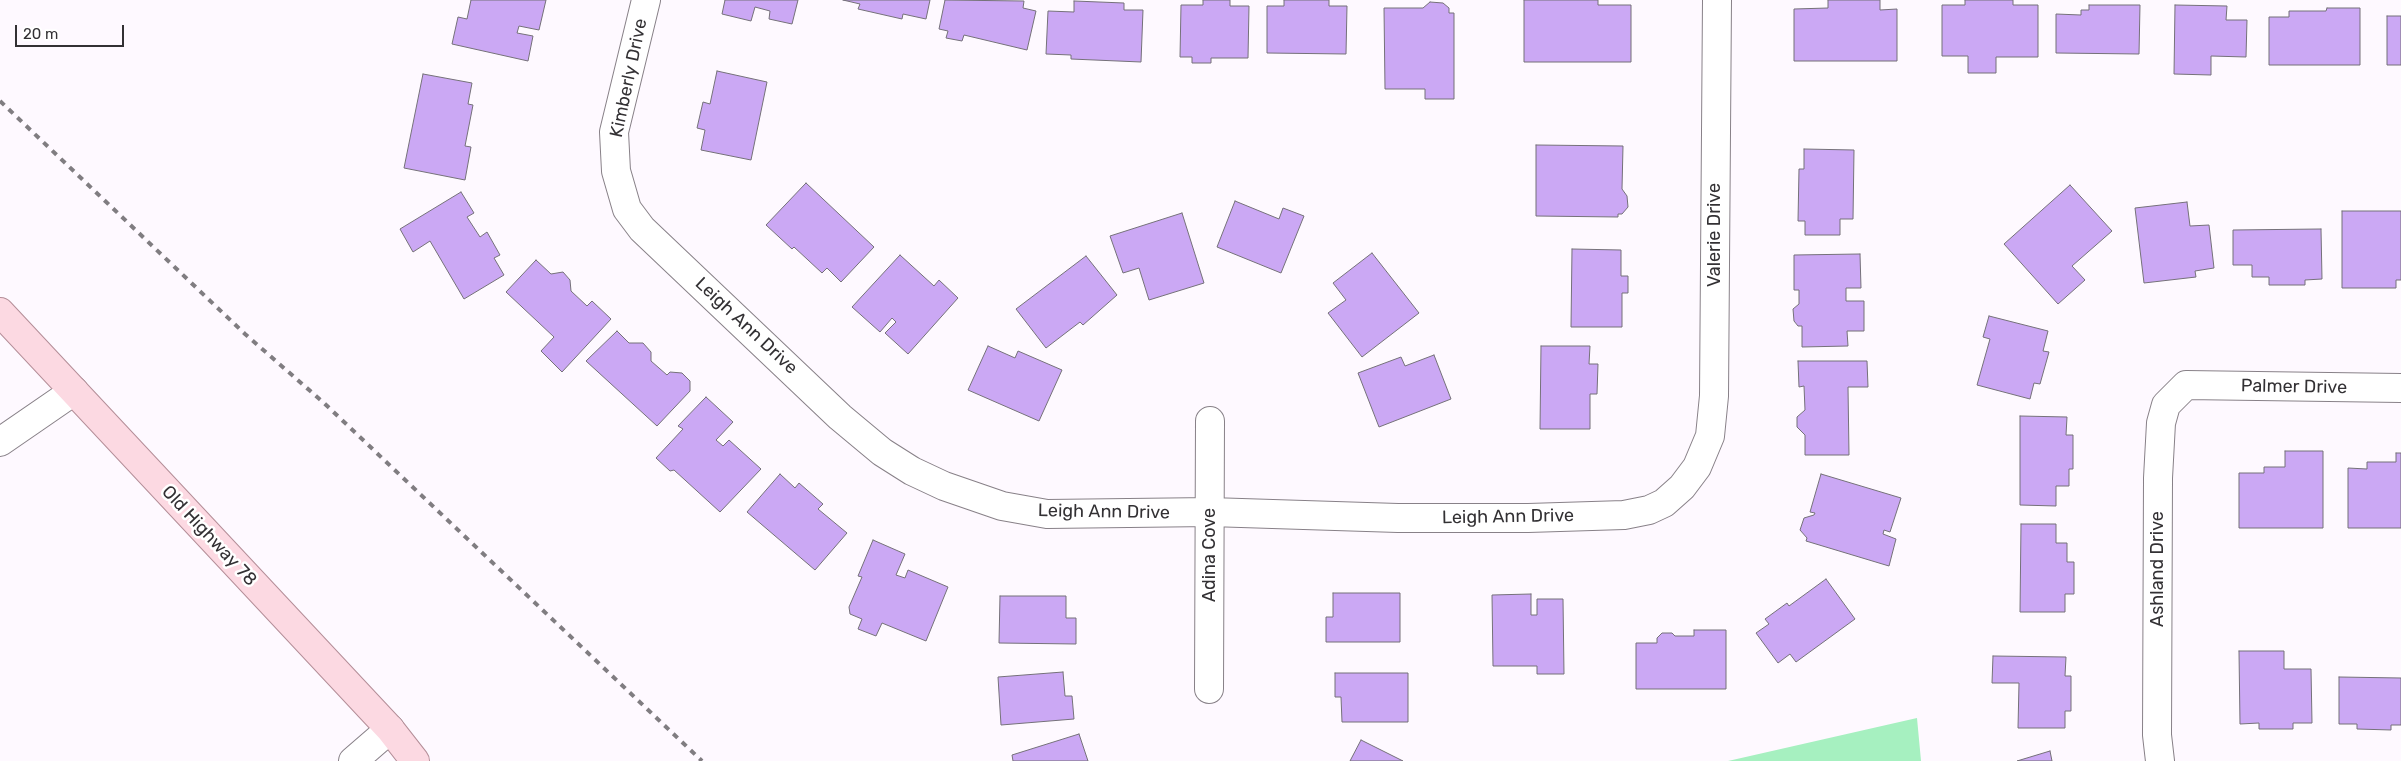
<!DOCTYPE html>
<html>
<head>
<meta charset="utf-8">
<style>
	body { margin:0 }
	#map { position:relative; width:2401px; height:761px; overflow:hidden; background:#fef9ff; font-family:Rubik,sans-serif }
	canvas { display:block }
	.scale { position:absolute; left:15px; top:25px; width:109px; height:22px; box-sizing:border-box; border:2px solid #333134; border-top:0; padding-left:6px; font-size:15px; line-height:18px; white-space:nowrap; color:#333134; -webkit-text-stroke:4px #fff; paint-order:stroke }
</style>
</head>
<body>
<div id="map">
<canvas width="2401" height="761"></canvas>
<div class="scale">20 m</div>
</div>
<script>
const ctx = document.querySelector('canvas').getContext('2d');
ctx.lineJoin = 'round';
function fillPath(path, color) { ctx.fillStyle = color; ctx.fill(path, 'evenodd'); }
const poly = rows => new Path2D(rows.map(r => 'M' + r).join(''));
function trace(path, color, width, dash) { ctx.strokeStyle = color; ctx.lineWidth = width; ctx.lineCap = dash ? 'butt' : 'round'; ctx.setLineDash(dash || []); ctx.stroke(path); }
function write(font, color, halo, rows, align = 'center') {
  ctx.font = font + ' Rubik,sans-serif'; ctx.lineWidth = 5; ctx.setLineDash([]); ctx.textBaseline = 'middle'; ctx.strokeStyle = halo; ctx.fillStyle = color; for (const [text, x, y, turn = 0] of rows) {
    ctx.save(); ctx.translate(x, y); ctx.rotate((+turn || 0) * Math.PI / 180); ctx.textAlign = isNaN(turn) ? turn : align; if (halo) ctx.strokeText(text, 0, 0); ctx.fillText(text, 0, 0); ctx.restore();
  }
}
fillPath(poly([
	[1917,718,1921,761,1728,761]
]), '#a6f0c0');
const building = poly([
	[471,0,546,0,539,30,519,26,517,33,533,36,528,61,452,44,458,17,467,19,471,0],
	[725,0,798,0,792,24,769,19,770,11,755,7,751,21,722,14,725,0],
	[843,0,930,0,926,19,903,14,902,19,858,9,860,4,843,0],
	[945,0,1024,1,1023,8,1036,11,1027,50,964,35,962,41,946,38,948,31,939,29,945,0],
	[1203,0,1230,0,1230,6,1249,6,1248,58,1211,58,1211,63,1192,63,1192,57,1180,57,1181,5,1203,5,1203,0],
	[1284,0,1329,0,1329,6,1347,6,1346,54,1267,53,1267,6,1284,6,1284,0],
	[1524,0,1598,0,1598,5,1631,5,1631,62,1524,62,1524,0],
	[1828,0,1880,0,1880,10,1897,9,1897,61,1794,61,1794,9,1828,8,1828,0],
	[1965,0,2013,0,2013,5,2038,5,2038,57,1996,57,1996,73,1968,73,1968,56,1942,56,1942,5,1965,5,1965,0],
	[1074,1,1124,3,1124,10,1143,10,1141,62,1071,59,1071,55,1046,54,1048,11,1074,12,1074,1],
	[1430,2,1443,3,1449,8,1449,13,1454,13,1454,99,1425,99,1425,89,1385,89,1384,8,1423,8,1430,2],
	[2089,5,2140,5,2139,54,2056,53,2056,14,2081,15,2081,10,2089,10,2089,5],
	[2175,5,2227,6,2226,20,2247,20,2246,57,2211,56,2211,75,2174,74,2175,5],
	[2327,8,2360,8,2360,65,2269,65,2269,17,2289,17,2289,11,2326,11,2327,8],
	[2387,16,2401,16,2401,65,2387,65,2387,16],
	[717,71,767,82,751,160,701,150,705,130,697,128,703,102,710,104,717,71],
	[423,74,472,83,468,104,473,105,465,146,471,147,465,180,404,168,423,74],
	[1536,145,1623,146,1622,189,1627,196,1628,207,1622,214,1618,214,1618,217,1536,216,1536,145],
	[1804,149,1854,150,1853,219,1840,219,1840,235,1805,235,1805,221,1798,221,1799,169,1804,169,1804,149],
	[806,183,874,247,841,282,827,268,822,273,794,247,792,249,766,225,806,183],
	[2070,185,2112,231,2072,266,2085,280,2058,304,2004,244,2070,185],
	[461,192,474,213,467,217,480,237,487,232,500,255,494,258,504,275,464,299,430,241,413,252,400,229,461,192],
	[1235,201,1279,219,1283,208,1304,216,1281,273,1217,247,1235,201],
	[2187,202,2190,226,2209,225,2214,268,2195,271,2196,277,2144,283,2135,208,2187,202],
	[2342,211,2401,211,2401,280,2396,280,2396,288,2342,288,2342,211],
	[1182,213,1204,283,1149,300,1139,268,1123,273,1110,236,1182,213],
	[2321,229,2322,279,2305,280,2305,285,2269,285,2269,277,2252,277,2252,265,2233,265,2233,230,2321,229],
	[1572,249,1621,250,1621,276,1628,276,1628,293,1622,293,1622,327,1571,327,1572,249],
	[1372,253,1419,313,1362,357,1328,313,1346,300,1333,283,1372,253],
	[1860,254,1861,288,1846,288,1846,301,1864,301,1864,331,1847,331,1848,346,1802,347,1802,326,1798,326,1794,321,1793,309,1799,304,1799,290,1794,290,1794,255,1860,254],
	[900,255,934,286,939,280,958,298,908,354,885,333,896,322,892,318,880,332,852,307,900,255],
	[1086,256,1117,295,1083,325,1080,322,1046,348,1016,309,1086,256],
	[536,260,551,274,563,272,570,280,571,291,587,306,592,301,611,319,562,372,541,351,554,337,506,292,536,260],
	[1989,316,2048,331,2043,351,2049,352,2040,384,2034,383,2030,399,1977,385,1990,339,1983,337,1989,316],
	[617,331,629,343,643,343,651,352,651,361,667,375,670,372,682,373,690,381,690,391,657,426,586,361,617,331],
	[988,346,1015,358,1018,351,1062,370,1039,421,968,390,988,346],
	[1541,346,1590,346,1589,364,1598,364,1597,394,1590,394,1590,429,1540,429,1541,346],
	[1434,355,1451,399,1379,427,1358,373,1401,357,1405,366,1434,355],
	[1798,361,1867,361,1868,387,1848,387,1849,455,1805,455,1805,435,1797,427,1797,417,1805,410,1804,386,1799,387,1798,361],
	[706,397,733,422,716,440,723,446,729,440,761,469,720,512,674,470,670,471,656,458,683,429,678,426,706,397],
	[2020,416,2067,417,2066,435,2073,435,2073,469,2069,469,2069,486,2056,486,2056,506,2020,505,2020,416],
	[2285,451,2323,451,2323,528,2239,528,2239,473,2264,473,2264,467,2285,467,2285,451],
	[2396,453,2401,453,2401,528,2348,528,2348,468,2367,469,2367,462,2396,462,2396,453],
	[780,474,795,488,799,483,823,504,818,509,847,533,815,570,747,512,780,474],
	[1821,474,1901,498,1890,532,1884,530,1883,534,1896,539,1889,566,1806,541,1807,538,1800,530,1804,518,1814,515,1815,513,1810,512,1821,474],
	[2021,524,2056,524,2056,543,2067,543,2067,562,2074,562,2074,594,2065,594,2065,612,2020,612,2021,524],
	[873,540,905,554,896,575,905,578,908,570,948,587,926,641,882,623,876,636,858,629,862,619,850,614,849,607,862,577,858,576,873,540],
	[1826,579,1855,619,1796,662,1790,654,1778,663,1756,633,1769,624,1765,619,1787,603,1789,606,1826,579],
	[1333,593,1400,593,1400,642,1326,642,1326,617,1333,617,1333,593],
	[1531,594,1531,615,1537,615,1537,599,1563,599,1564,674,1537,674,1537,666,1493,666,1492,595,1531,594],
	[1000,596,1066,596,1066,618,1076,618,1076,644,999,643,1000,596],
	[1694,630,1726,630,1726,689,1636,689,1636,643,1657,643,1657,638,1662,633,1672,633,1675,636,1694,636,1694,630],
	[2239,651,2284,651,2284,669,2311,669,2312,723,2293,723,2293,729,2259,729,2259,723,2240,724,2239,651],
	[1993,656,2066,657,2065,676,2071,676,2071,711,2065,711,2065,728,2018,728,2019,683,1992,683,1993,656],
	[1063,672,1065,696,1072,696,1074,719,1001,725,998,677,1063,672],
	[1335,673,1408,673,1408,722,1342,722,1341,697,1335,697,1335,673],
	[2339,677,2401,678,2401,725,2391,725,2391,730,2357,729,2357,724,2339,724,2339,677],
	[1079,734,1088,761,1013,761,1012,755,1079,734],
	[1361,740,1403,761,1350,761,1361,740],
	[2050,751,2052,761,2017,761,2050,751]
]);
fillPath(building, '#cba8f4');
trace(building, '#757179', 1);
const minor = poly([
	[646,0,614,132,616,171,627,209,642,229,840,417,882,452,912,471,944,486,1002,506,1047,514,1210,512,1398,518,1528,518,1624,515,1649,510,1664,503,1682,487,1697,467,1710,436,1714,396,1717,0],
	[0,442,74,391],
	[1209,689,1210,421],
	[353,761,390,729],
	[2160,761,2157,735,2158,478,2161,423,2166,405,2186,385,2401,388]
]);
const major = poly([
	[0,312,390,729,415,761]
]);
trace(minor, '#888188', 30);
trace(major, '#b48e98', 30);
trace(minor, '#fff', 28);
trace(major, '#fcd9e2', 28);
trace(poly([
	[0,101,245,334,324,403,702,761]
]), '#807d81', 4, [6, 6]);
write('18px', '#333134', '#fff', [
	["Kimberly Drive",629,78,-78],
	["Valerie Drive",1715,235,-90],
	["Leigh Ann Drive",746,326,43],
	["Palmer Drive",2294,387,1],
	["Leigh Ann Drive",1104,512,1],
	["Leigh Ann Drive",1508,517,-1],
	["Old Highway 78",209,536,47],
	["Adina Cove",1210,555,-90],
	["Ashland Drive",2158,569,-90]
]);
</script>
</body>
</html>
